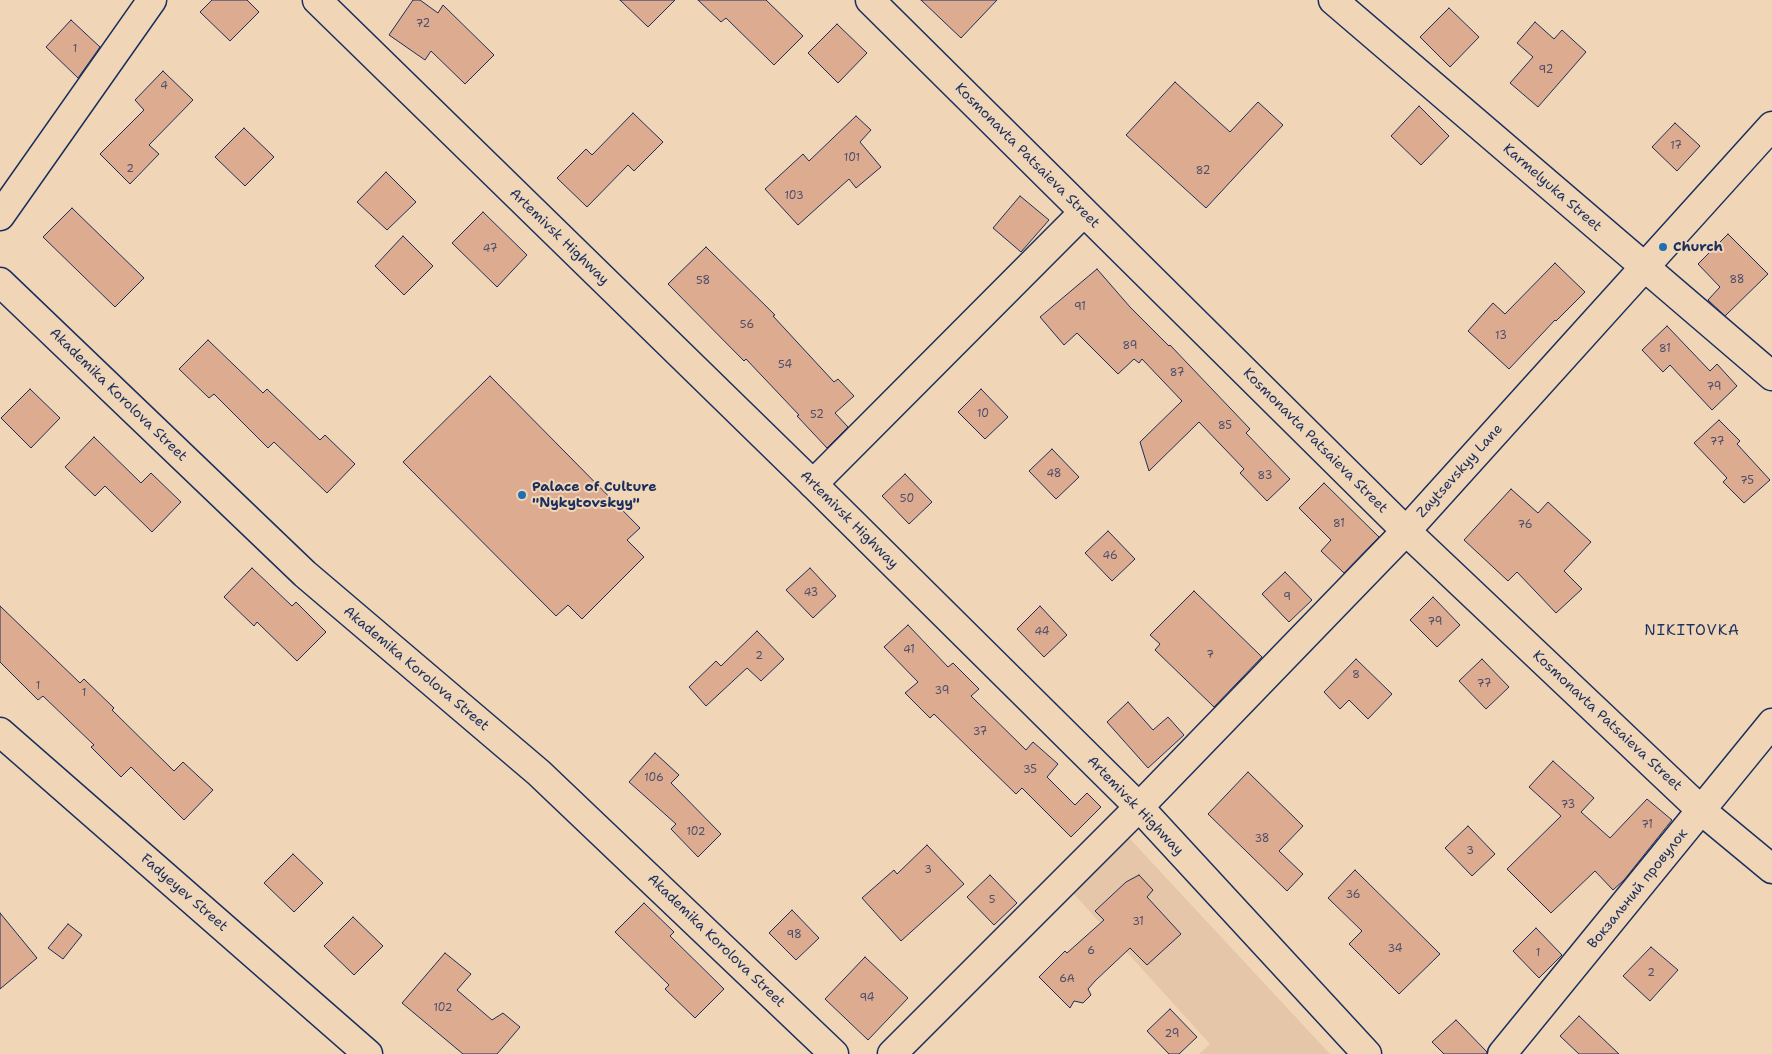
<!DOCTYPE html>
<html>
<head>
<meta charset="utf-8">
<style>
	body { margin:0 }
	canvas { display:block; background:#f0d6b7 }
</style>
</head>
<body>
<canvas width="1772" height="1054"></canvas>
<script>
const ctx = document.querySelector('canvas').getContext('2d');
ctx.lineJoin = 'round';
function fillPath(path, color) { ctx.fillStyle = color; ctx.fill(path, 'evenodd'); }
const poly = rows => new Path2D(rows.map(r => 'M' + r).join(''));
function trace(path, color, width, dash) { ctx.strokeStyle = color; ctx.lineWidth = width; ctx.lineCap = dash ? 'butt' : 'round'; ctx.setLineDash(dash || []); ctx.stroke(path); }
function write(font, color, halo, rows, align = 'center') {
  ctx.font = font + ' "Shantell Sans",sans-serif'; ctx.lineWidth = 4; ctx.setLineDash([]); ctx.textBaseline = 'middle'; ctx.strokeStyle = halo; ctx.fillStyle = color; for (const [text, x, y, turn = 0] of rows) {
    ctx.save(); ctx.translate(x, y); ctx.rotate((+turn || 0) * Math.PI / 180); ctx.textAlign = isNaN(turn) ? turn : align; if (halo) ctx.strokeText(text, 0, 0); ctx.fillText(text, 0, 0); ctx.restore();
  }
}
fillPath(poly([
	[1119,827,1330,1054,1199,1054,1210,1044,1064,883]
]), '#e6c6a9');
const building = poly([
	[212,0,247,0,259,12,230,41,200,12,212,0],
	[413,0,420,0,438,13,443,5,494,55,465,84,431,51,425,60,389,35,413,0],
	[620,0,675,0,648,27,620,0],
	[698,0,766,0,803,36,774,65,726,18,721,22,698,0],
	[921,0,997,0,961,38,921,0],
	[1449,8,1479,37,1450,67,1420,37,1449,8],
	[71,20,100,47,78,78,46,47,71,20],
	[1535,22,1554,39,1562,30,1586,52,1538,107,1510,83,1533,57,1517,43,1535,22],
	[837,24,867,53,838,83,808,53,837,24],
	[163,71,193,100,149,145,159,154,130,184,100,154,144,110,135,100,163,71],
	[1175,82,1230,132,1258,102,1283,125,1206,208,1126,135,1175,82],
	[1419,106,1449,136,1421,165,1391,136,1419,106],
	[633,113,663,142,634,171,628,165,587,207,557,178,586,149,592,155,633,113],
	[856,116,871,130,860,142,881,167,856,188,849,179,798,225,765,189,803,154,809,161,856,116],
	[1675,123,1700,146,1677,171,1652,147,1675,123],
	[244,128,274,157,245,186,215,157,244,128],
	[386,172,416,202,387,230,357,202,386,172],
	[1020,196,1049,220,1021,252,993,228,1020,196],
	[72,208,144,278,115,307,43,237,72,208],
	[483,212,527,255,497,287,452,243,483,212],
	[1728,234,1768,274,1725,316,1708,300,1720,287,1698,264,1728,234],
	[403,236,433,266,404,295,375,266,403,236],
	[706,247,775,315,773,316,834,382,838,379,854,396,835,413,848,427,827,448,797,416,799,415,746,359,744,361,668,284,706,247],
	[1555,263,1585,292,1556,321,1555,320,1509,369,1468,331,1493,303,1505,314,1555,263],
	[1097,269,1130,307,1169,346,1170,345,1250,429,1246,433,1290,479,1267,501,1240,473,1244,469,1199,422,1149,471,1140,442,1182,401,1142,359,1139,363,1134,359,1118,374,1077,333,1064,345,1040,317,1097,269],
	[1667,326,1710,371,1717,364,1737,386,1712,410,1670,365,1663,372,1642,350,1667,326],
	[208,340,263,393,267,389,320,440,325,435,355,464,327,493,274,442,268,448,214,394,209,398,179,369,208,340],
	[490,376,640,528,627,540,644,557,582,619,568,605,556,616,403,462,490,376],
	[30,389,60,418,31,448,1,418,30,389],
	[981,389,1008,417,985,439,958,412,981,389],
	[1719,420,1740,441,1737,444,1770,480,1744,503,1723,482,1727,478,1694,443,1719,420],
	[94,437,141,483,151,473,181,502,152,532,105,486,95,496,65,467,94,437],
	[1052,449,1079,477,1056,499,1029,471,1052,449],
	[905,474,932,502,909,524,882,496,905,474],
	[1324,483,1379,537,1344,573,1321,551,1331,540,1299,508,1324,483],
	[1511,489,1538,513,1548,502,1591,542,1564,571,1582,589,1556,613,1517,572,1508,581,1464,540,1511,489],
	[1108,531,1135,559,1112,581,1085,553,1108,531],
	[252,568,292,606,296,602,326,632,297,661,257,622,254,626,224,597,252,568],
	[810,568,836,596,813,618,786,590,810,568],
	[1285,572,1312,600,1289,622,1262,594,1285,572],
	[1194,591,1262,657,1214,707,1155,650,1160,644,1150,635,1194,591],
	[1433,597,1460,625,1437,647,1410,620,1433,597],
	[0,606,80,683,84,679,114,708,112,710,174,771,183,762,213,790,184,820,131,767,121,777,91,747,94,745,43,696,38,700,0,662,0,606],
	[1040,606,1067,635,1044,657,1017,629,1040,606],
	[908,625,948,667,953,663,979,689,971,696,1026,750,1033,742,1058,764,1047,777,1075,805,1087,793,1101,807,1071,837,1022,788,1016,794,934,714,930,718,905,693,918,682,884,647,908,625],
	[757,631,784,659,761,681,747,668,706,706,689,687,716,661,721,666,757,631],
	[1356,659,1392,694,1368,719,1349,700,1340,709,1324,692,1356,659],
	[1482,659,1509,687,1486,709,1459,681,1482,659],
	[1128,702,1153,730,1168,717,1184,735,1148,768,1107,722,1128,702],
	[655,753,679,775,671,783,721,834,698,857,671,829,676,824,629,782,655,753],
	[1553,761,1594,798,1581,812,1610,838,1647,799,1672,820,1624,880,1613,890,1595,871,1551,913,1507,869,1561,816,1529,787,1553,761],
	[1248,772,1303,826,1279,851,1303,874,1287,891,1208,814,1248,772],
	[1468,826,1495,854,1472,876,1445,848,1468,826],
	[927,845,964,884,901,941,862,898,894,870,897,874,927,845],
	[293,854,323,883,294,912,264,883,293,854],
	[1355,870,1440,954,1399,994,1349,944,1362,931,1328,898,1355,870],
	[990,875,1017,903,994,925,967,897,990,875],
	[1139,875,1153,890,1147,897,1181,934,1147,965,1130,948,1095,981,1088,989,1091,995,1083,1003,1074,1001,1070,1008,1039,977,1065,951,1067,953,1104,920,1095,911,1126,882,1139,875],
	[644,903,674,932,670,936,724,989,695,1018,665,989,669,985,615,932,644,903],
	[792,910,819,938,796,960,769,933,792,910],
	[0,913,37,958,0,989,0,913],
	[353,917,383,946,354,975,324,946,353,917],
	[68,924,82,935,63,959,48,948,68,924],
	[1536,928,1562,955,1539,978,1513,951,1536,928],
	[1651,947,1678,970,1650,1001,1623,976,1651,947],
	[445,953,471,974,457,990,492,1020,503,1013,520,1027,497,1054,463,1054,402,1003,445,953],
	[865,957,908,998,868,1040,825,999,865,957],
	[1170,1009,1197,1037,1179,1054,1169,1054,1147,1031,1170,1009],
	[1579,1016,1619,1054,1579,1054,1560,1036,1579,1016],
	[1456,1020,1487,1052,1487,1054,1444,1054,1432,1042,1456,1020]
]);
fillPath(building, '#ddab90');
trace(building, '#1b2f5e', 1);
const minor = poly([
	[870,0,1406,531,1702,811,1772,869],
	[1333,0,1772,376],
	[0,216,152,0],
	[0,282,305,574,539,773,834,1054],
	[813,484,1084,212],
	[0,732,368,1054],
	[892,1054,1139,807,1406,531,1772,126],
	[1502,1054,1772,723]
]);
const major = poly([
	[317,0,813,484,1139,807,1367,1054]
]);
trace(minor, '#1b2f5e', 31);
trace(major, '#1b2f5e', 31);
trace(minor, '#f0d6b7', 28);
trace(major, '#f0d6b7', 28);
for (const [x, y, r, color] of [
	[1663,247,5,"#1f6fb2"],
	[522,495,5,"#1f6fb2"]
]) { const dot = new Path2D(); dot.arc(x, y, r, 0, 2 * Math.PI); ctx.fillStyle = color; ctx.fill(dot); trace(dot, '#f0d6b7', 2); }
write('11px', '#4c4e6a', null, [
	["72",423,24],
	["1",75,49],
	["92",1546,70],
	["4",164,86],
	["17",1676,146],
	["101",852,158],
	["2",130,169],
	["82",1203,171],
	["103",794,196],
	["47",490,249],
	["88",1737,280],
	["58",703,281],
	["91",1080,307],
	["56",747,325],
	["13",1501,336],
	["89",1130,346],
	["81",1665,349],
	["54",785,365],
	["87",1177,373],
	["79",1714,387],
	["10",983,414],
	["52",817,415],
	["85",1225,426],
	["77",1717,442],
	["48",1054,474],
	["83",1265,476],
	["75",1747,481],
	["50",907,499],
	["81",1339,524],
	["76",1525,525],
	["46",1110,556],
	["43",811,593],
	["9",1287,597],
	["79",1435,622],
	["44",1042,632],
	["41",909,650],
	["7",1210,655],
	["2",759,656],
	["8",1356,675],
	["77",1484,684],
	["1",38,686],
	["39",942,691],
	["1",84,693],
	["37",980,732],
	["35",1030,770],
	["106",654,778],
	["73",1568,805],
	["71",1647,825],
	["102",696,832],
	["38",1262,839],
	["3",1470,851],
	["3",928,870],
	["36",1353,895],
	["5",992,900],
	["31",1138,922],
	["98",794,935],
	["34",1395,949],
	["6",1091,951],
	["1",1538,953],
	["2",1651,973],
	["6А",1067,979],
	["94",867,998],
	["102",443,1008],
	["29",1172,1034]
]);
write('14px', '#1b2f5e', '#f0d6b7', [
	["Kosmonavta Patsaieva Street",1027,156,45],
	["Karmelyuka Street",1552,188,41],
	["Artemivsk Highway",559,237,44],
	["Akademika Korolova Street",118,395,44],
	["Kosmonavta Patsaieva Street",1315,441,45],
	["Zaytsevskyy Lane",1460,471,-48],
	["Artemivsk Highway",849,520,45],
	["Akademika Korolova Street",416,669,40],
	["Kosmonavta Patsaieva Street",1607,721,43],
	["Artemivsk Highway",1135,806,46],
	["Вокзальний провулок",1638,889,-51],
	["Fadyeyev Street",184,893,41],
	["Akademika Korolova Street",716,941,44]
]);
write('bold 14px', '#1b2f5e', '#f0d6b7', [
	["Church",1673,247],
	["Palace of Culture",532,487],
	["\"Nykytovskyy\"",532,503]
], 'left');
ctx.letterSpacing = '1px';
write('15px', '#1b2f5e', '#f0d6b7', [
	["NIKITOVKA",1692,631]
]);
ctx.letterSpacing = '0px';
</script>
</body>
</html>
